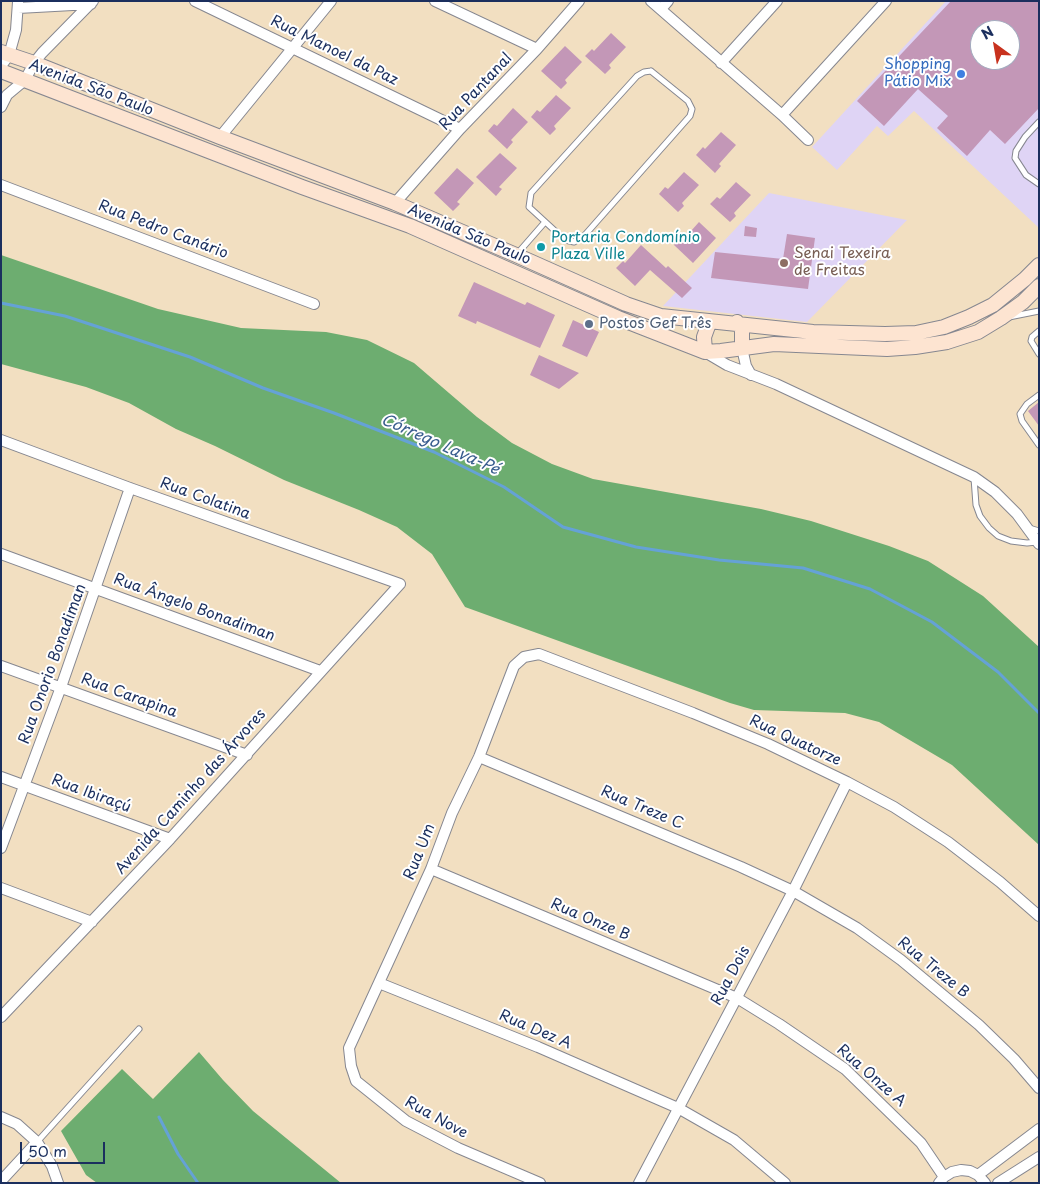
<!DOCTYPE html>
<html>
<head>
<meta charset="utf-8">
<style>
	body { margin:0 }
	#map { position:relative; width:1040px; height:1184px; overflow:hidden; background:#f2dfc1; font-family:"Playpen Sans",sans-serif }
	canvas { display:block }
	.frame { position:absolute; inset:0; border:2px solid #1b2f5e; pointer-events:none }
	.north { position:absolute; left:970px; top:20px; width:50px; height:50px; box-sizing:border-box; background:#fff; border:1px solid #a4acbf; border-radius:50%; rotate:328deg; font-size:14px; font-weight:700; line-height:20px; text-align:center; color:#1b2f5e }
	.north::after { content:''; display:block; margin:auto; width:18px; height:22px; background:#c8321e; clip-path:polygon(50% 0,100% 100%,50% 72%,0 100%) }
	.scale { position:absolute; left:20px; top:1142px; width:85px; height:22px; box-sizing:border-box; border:2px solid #1b2f5e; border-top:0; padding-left:6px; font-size:15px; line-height:18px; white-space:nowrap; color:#1b2f5e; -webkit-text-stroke:4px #fff; paint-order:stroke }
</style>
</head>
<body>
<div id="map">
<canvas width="1040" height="1184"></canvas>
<div class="frame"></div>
<div class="north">N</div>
<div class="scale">50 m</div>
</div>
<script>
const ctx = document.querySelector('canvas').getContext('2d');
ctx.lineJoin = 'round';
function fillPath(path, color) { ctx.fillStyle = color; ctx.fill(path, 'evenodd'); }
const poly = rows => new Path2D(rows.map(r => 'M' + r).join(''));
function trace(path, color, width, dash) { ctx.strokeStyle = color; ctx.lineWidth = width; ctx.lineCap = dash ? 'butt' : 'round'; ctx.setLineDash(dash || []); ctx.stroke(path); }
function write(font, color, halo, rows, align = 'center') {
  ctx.font = font + ' "Playpen Sans",sans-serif'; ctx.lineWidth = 4; ctx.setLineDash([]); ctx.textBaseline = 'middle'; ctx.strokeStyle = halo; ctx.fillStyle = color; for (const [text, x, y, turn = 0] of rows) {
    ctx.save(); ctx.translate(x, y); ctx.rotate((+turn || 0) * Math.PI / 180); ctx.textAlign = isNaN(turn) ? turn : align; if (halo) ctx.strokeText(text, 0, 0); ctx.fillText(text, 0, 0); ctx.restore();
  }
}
fillPath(poly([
	[946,1,1039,1,1039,228,914,111,888,136,877,126,837,170,812,147],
	[980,30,1010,30,1010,60,980,60],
	[769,193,907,220,807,322,663,306]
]), '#dfd4f5');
fillPath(poly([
	[1,255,158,309,241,328,326,332,367,340,414,363,477,417,512,443,552,464,593,479,761,509,811,521,889,546,928,561,983,596,1039,647,1039,845,952,765,879,722,845,713,754,710,730,703,465,607,432,554,397,527,359,510,284,480,215,446,176,429,129,403,86,387,1,364],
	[199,1052,223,1080,253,1111,341,1183,97,1183,86,1175,61,1131,122,1069,153,1099]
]), '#6dad70');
trace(poly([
	[1,303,65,316,190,357,263,388,334,413,434,452,504,487,563,527,636,547,719,560,803,568,870,589,932,622,998,672,1039,713],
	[159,1117,178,1154,198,1183]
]), '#65a2d6', 3);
fillPath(poly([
	[951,1,1039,1,1039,108,1005,144,990,130,967,156,937,128,948,116,918,89,884,126,857,101],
	[980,30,1010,30,1010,60,980,60],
	[611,33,626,47,609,65,611,68,605,74,585,56,592,49,594,51],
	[565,46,582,62,565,80,567,83,561,89,541,71],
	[556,95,571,108,554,126,556,129,550,135,531,117,537,110,540,112],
	[513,108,528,122,511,140,513,142,507,149,488,131,494,124,497,126],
	[721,132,736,145,719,164,721,166,715,173,696,155,703,147,705,149],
	[500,153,517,168,499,187,502,189,496,196,476,177],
	[457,168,474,183,457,202,460,204,453,211,434,193],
	[684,172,699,185,682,203,684,206,678,212,659,194,665,187,668,189],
	[736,182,751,195,734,213,736,216,730,222,710,204,717,197,720,199],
	[699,222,716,238,693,263,674,245,680,238,683,240],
	[745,226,757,228,756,237,744,236],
	[787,234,815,238,808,289,711,278,715,252,783,259],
	[641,245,666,268,668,266,692,288,682,298,650,270,635,286,616,268,623,261,625,263],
	[474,282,525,305,527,302,555,315,540,348,477,321,476,324,458,316],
	[573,320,599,332,587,357,562,346],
	[539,355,579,373,559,389,530,375],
	[1039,402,1039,426,1028,411]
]), '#c397b7');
const lane = poly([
	[651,71,688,101,692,109,690,116,584,236,574,242,565,240,529,207,531,193,637,76,644,72,651,71],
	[1039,122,1025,137,1016,151,1015,158,1026,175,1039,184],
	[517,254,545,222],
	[1009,317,1039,311],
	[1039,331,1032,337,1031,341,1039,354],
	[1039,395,1027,404,1020,414,1022,421,1039,445],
	[974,478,976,505,980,516,989,528,998,536,1011,541,1027,543,1037,542],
	[1029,528,1039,531],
	[37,1142,139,1029]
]);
const street = poly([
	[195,1,460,129],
	[435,1,537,49],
	[651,1,782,115,808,140],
	[18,8,91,4],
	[661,9,668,1],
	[721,63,777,1],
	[1,66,9,55,16,30,18,2],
	[1,107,7,95,25,80,34,63,42,53,93,1],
	[782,115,886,1],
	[220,137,331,1],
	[1,185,314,304],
	[395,203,460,129,537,49,579,1],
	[742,348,746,366,751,375],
	[705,352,727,365,776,384,974,477,995,492,1017,514,1039,544],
	[1,440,130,488,400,584,170,839,1,1017],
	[1,554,320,671],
	[1,666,247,755],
	[479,757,741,867,793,891,857,928,901,960,979,1025,1014,1059,1039,1088],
	[1,777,170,839],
	[1,848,61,687,130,488],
	[431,869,737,998,779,1024,845,1069,921,1143,944,1177],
	[1,888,92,922],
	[379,983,538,1047,678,1108,734,1140,785,1183],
	[1,1117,17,1124,37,1142,52,1166,58,1183],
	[978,1175,1039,1129],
	[1,1181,37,1142],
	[540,1183,458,1148,406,1121,356,1081,351,1066,349,1048,431,869,452,813,479,757,514,666,524,657,539,654,693,713,768,744,847,782,894,807,948,842,1000,882,1039,916],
	[639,1183,793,891,847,782],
	[939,1183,944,1177,952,1172,961,1170,970,1171,978,1175,985,1183],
	[998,1183,1039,1157]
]);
const secondary = poly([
	[1,52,34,63,220,137,395,203,516,255,626,304,661,316,813,332,885,334,916,333,944,327,969,317,993,305,1025,279,1039,265],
	[1,71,302,187,410,226,618,318,705,352,721,351,774,344,887,349,915,347,947,342,978,332,1001,318,1023,302,1039,286],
	[737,322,742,329,742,348],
	[705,352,704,337,708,326,711,322]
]);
trace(lane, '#868790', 7);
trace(street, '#868790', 12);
trace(secondary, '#868790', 16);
trace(lane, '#fff', 5);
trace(street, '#fff', 10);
trace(secondary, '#fde4d1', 14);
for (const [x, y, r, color] of [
	[961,74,5,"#3f7fe0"],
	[541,247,5,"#0f9aa8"],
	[784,263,5,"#8d6e63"],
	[589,324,5,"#5c6f8a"]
]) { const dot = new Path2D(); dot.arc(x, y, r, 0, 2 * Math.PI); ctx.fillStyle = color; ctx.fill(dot); trace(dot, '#fff', 2); }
write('15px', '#1b2f5e', '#fff', [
	["Rua Manoel da Paz",334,51,26],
	["Avenida São Paulo",91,88,21],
	["Rua Pantanal",476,92,-47],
	["Rua Pedro Canário",163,230,21],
	["Avenida São Paulo",469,235,23],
	["Rua Colatina",205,499,20],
	["Rua Ângelo Bonadiman",194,608,20],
	["Rua Onorio Bonadiman",53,664,-70],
	["Rua Carapina",129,696,20],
	["Rua Quatorze",795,741,25],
	["Avenida Caminho das Árvores",191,792,-48],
	["Rua Ibiraçú",91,794,20],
	["Rua Treze C",642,808,23],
	["Rua Um",420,852,-68],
	["Rua Onze B",590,920,23],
	["Rua Treze B",933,968,39],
	["Rua Dois",731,976,-62],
	["Rua Dez A",535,1030,23],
	["Rua Onze A",871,1076,41],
	["Rua Nove",436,1118,29]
]);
write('15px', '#366cbe', '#fff', [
	["Shopping",951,65],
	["Pátio Mix",951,82]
], 'right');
write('15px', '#0d838f', '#fff', [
	["Portaria Condomínio",551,238],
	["Plaza Ville",551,255]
], 'left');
write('15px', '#785e54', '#fff', [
	["Senai Texeira",794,254],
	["de Freitas",794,271]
], 'left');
write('15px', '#4e5e75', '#fff', [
	["Postos Gef Três",599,324]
], 'left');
write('italic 16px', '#395d8e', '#fff', [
	["Córrego Lava-Pé",440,445,24]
]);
</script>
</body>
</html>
